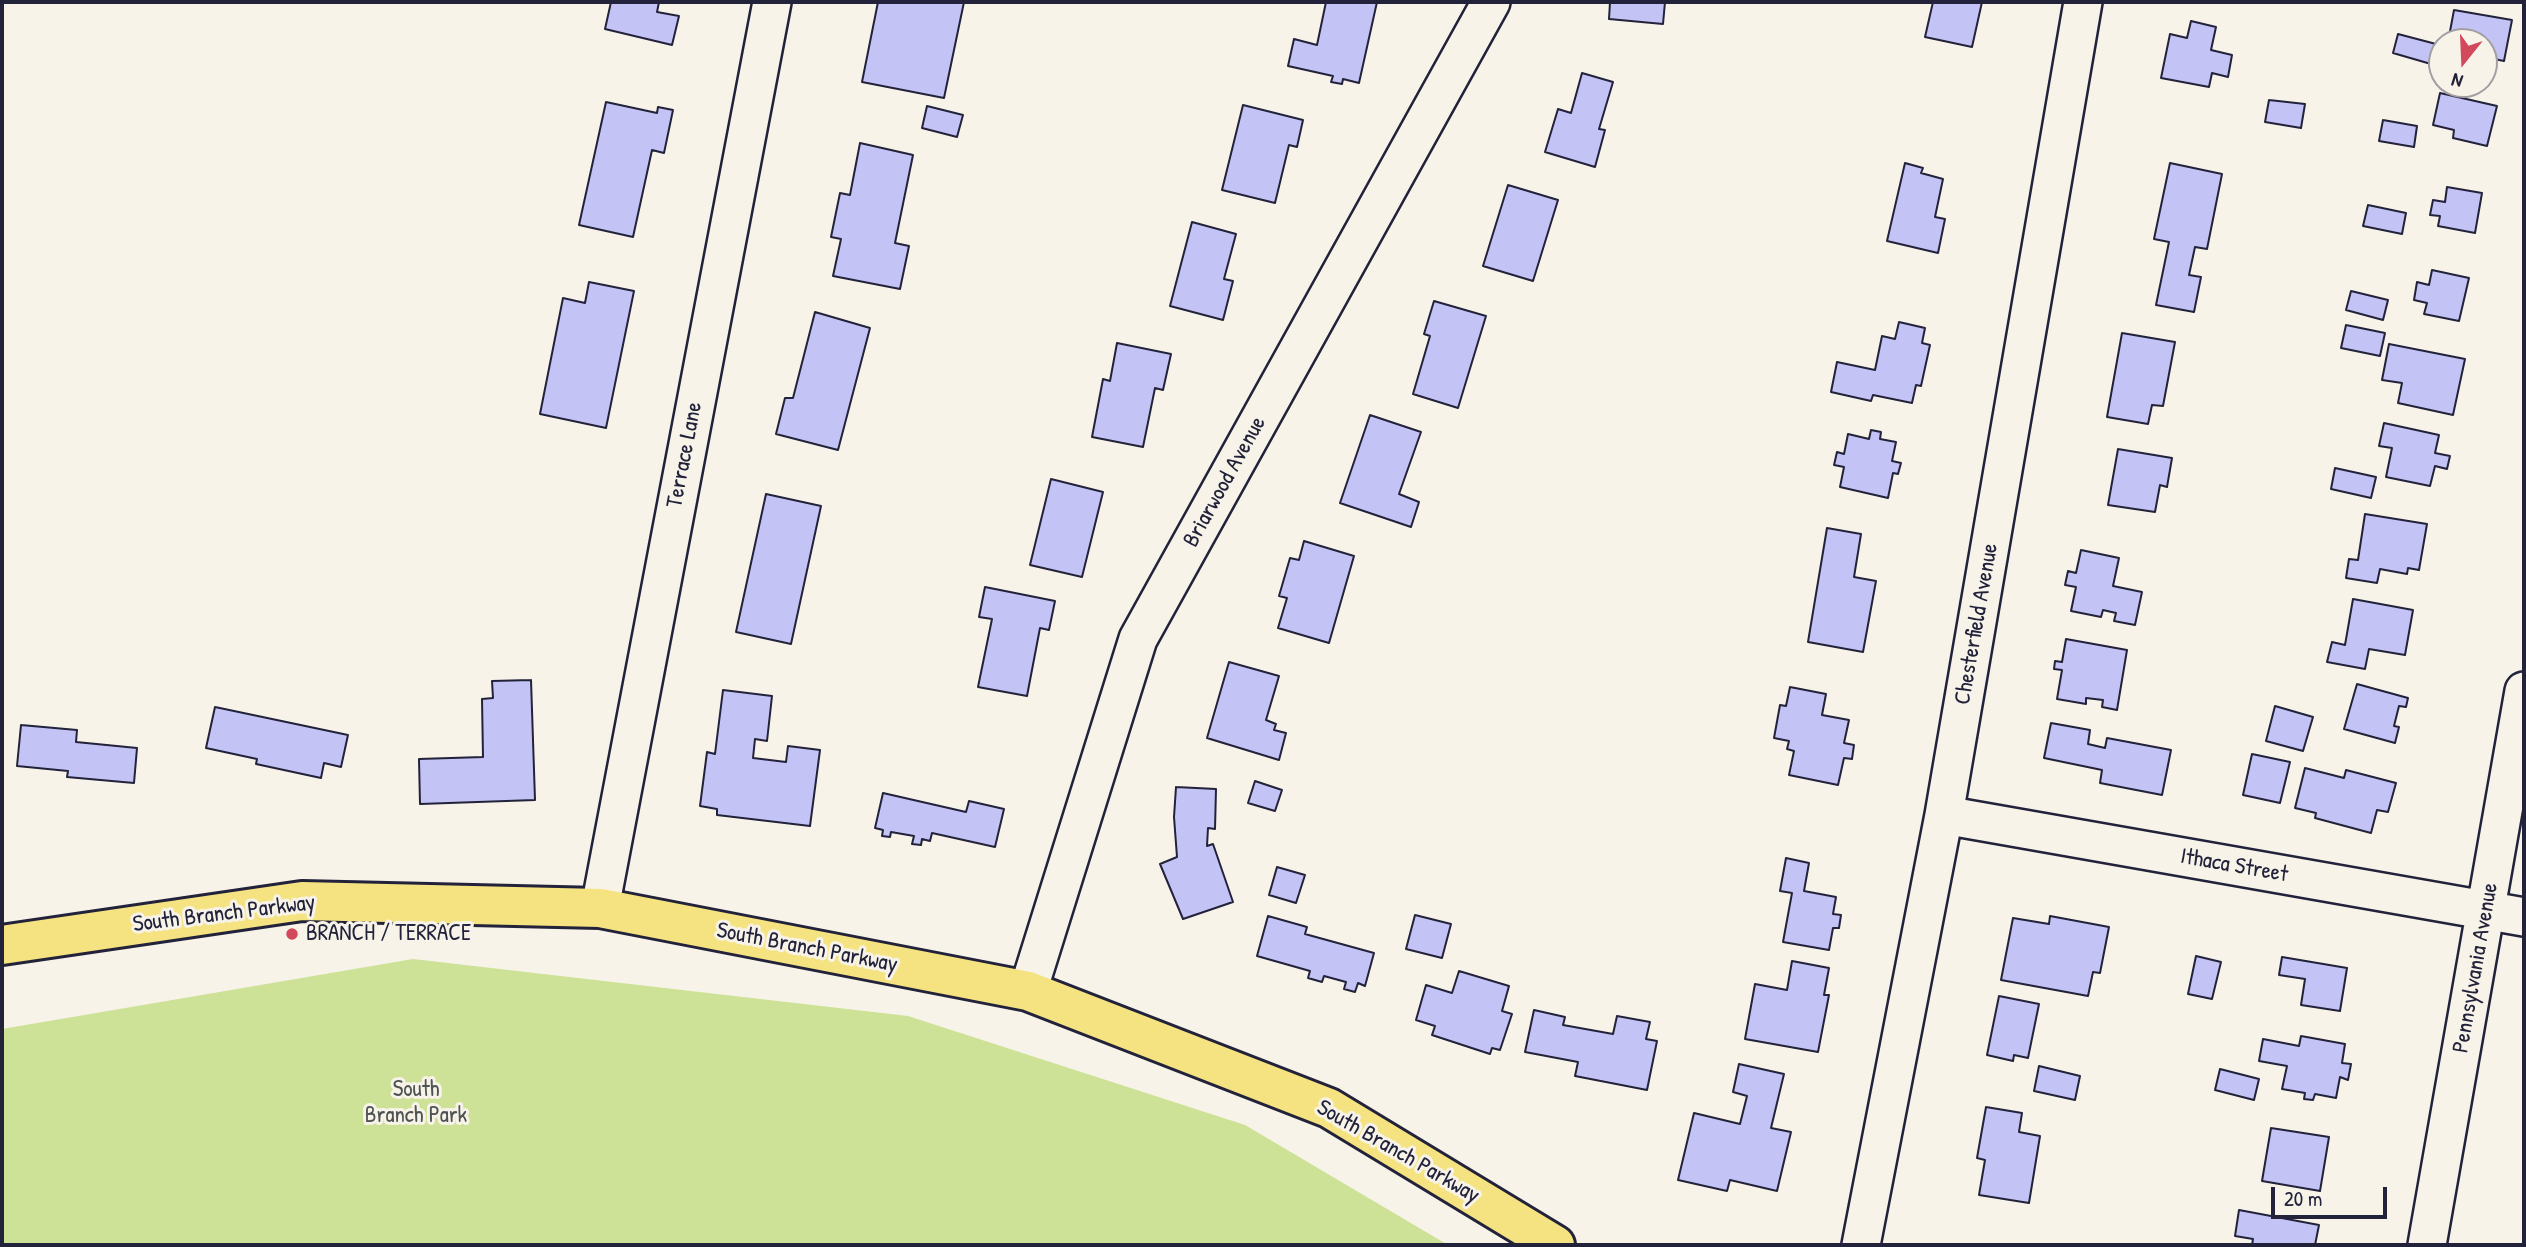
<!DOCTYPE html>
<html>
<head>
<meta charset="utf-8">
<style>
	body { margin:0 }
	#map { position:relative; width:2526px; height:1247px; overflow:hidden; background:#f7f3e8; font-family:"Patrick Hand",sans-serif }
	canvas { display:block }
	.frame { position:absolute; inset:0; border:4px solid #22223b; pointer-events:none }
	.north { position:absolute; left:2428px; top:28px; width:70px; height:70px; box-sizing:border-box; background:#f7f3e8; border:2px solid #a29fa3; border-radius:50%; rotate:198deg; font-size:19px; font-weight:700; line-height:28px; text-align:center; color:#22223b }
	.north::after { content:''; display:block; margin:auto; width:24px; height:32px; background:#d1495b; clip-path:polygon(50% 0,100% 100%,50% 72%,0 100%) }
	.scale { position:absolute; left:2271px; top:1187px; width:116px; height:32px; box-sizing:border-box; border:4px solid #22223b; border-top:0; padding-left:9px; font-size:21px; line-height:24px; white-space:nowrap; color:#22223b; -webkit-text-stroke:5px #f7f3e8; paint-order:stroke }
</style>
</head>
<body>
<div id="map">
<canvas width="2526" height="1247"></canvas>
<div class="frame"></div>
<div class="north">N</div>
<div class="scale">20 m</div>
</div>
<script>
const ctx = document.querySelector('canvas').getContext('2d');
ctx.lineJoin = 'round';
function fillPath(path, color) { ctx.fillStyle = color; ctx.fill(path, 'evenodd'); }
const poly = rows => new Path2D(rows.map(r => 'M' + r).join(''));
function trace(path, color, width, dash) { ctx.strokeStyle = color; ctx.lineWidth = width; ctx.lineCap = dash ? 'butt' : 'round'; ctx.setLineDash(dash || []); ctx.stroke(path); }
function write(font, color, halo, rows, align = 'center') {
  ctx.font = font + ' "Patrick Hand",sans-serif'; ctx.lineWidth = 6; ctx.setLineDash([]); ctx.textBaseline = 'middle'; ctx.strokeStyle = halo; ctx.fillStyle = color; for (const [text, x, y, turn = 0] of rows) {
    ctx.save(); ctx.translate(x, y); ctx.rotate((+turn || 0) * Math.PI / 180); ctx.textAlign = isNaN(turn) ? turn : align; if (halo) ctx.strokeText(text, 0, 0); ctx.fillText(text, 0, 0); ctx.restore();
  }
}
fillPath(poly([
	[413,959,908,1016,1245,1125,1448,1245,2,1245,2,1029]
]), '#cde297');
const building = poly([
	[611,2,659,2,657,12,679,16,672,45,605,29,611,2],
	[878,2,964,2,944,98,862,82,878,2],
	[1326,2,1377,2,1359,83,1343,79,1342,84,1331,82,1333,76,1288,66,1294,39,1317,45,1326,2],
	[1610,2,1665,2,1663,24,1609,19,1610,2],
	[1933,2,1982,2,1972,47,1925,37,1933,2],
	[2454,10,2512,20,2504,61,2484,57,2484,42,2448,42,2454,10],
	[2191,21,2216,27,2211,50,2232,55,2228,77,2212,73,2209,87,2161,78,2170,34,2187,38,2191,21],
	[2398,34,2436,44,2431,64,2393,53,2398,34],
	[1582,73,1613,82,1599,129,1605,130,1595,167,1545,152,1558,109,1571,113,1582,73],
	[2440,93,2497,106,2487,146,2453,138,2454,130,2433,125,2440,93],
	[2269,100,2305,104,2301,128,2265,122,2269,100],
	[606,102,657,113,658,107,673,110,664,153,652,150,633,237,579,225,606,102],
	[1243,105,1303,120,1297,147,1289,145,1275,203,1222,190,1243,105],
	[927,106,963,115,957,137,922,128,927,106],
	[2383,120,2417,126,2414,147,2379,141,2383,120],
	[860,143,913,155,895,243,909,246,900,289,833,276,841,239,831,237,840,193,850,195,860,143],
	[1905,163,1923,168,1921,173,1943,179,1935,217,1945,219,1938,253,1887,241,1905,163],
	[2170,163,2222,174,2207,249,2195,247,2189,275,2201,277,2194,312,2156,305,2169,242,2154,239,2170,163],
	[1508,185,1558,200,1533,281,1483,266,1508,185],
	[2447,187,2482,193,2475,233,2438,226,2440,216,2430,215,2433,200,2445,202,2447,187],
	[2368,205,2406,213,2402,234,2363,226,2368,205],
	[1192,222,1236,234,1224,279,1233,281,1223,320,1170,306,1192,222],
	[2432,270,2469,278,2459,321,2424,314,2427,303,2414,300,2417,282,2429,285,2432,270],
	[589,282,634,291,606,428,540,414,563,298,585,303,589,282],
	[2351,291,2388,300,2383,320,2346,310,2351,291],
	[1434,301,1486,316,1458,408,1413,394,1430,336,1424,334,1434,301],
	[815,312,870,328,838,450,776,434,785,398,793,398,815,312],
	[1899,322,1925,328,1922,343,1930,345,1921,386,1916,385,1912,403,1873,395,1871,401,1831,392,1837,362,1875,370,1882,336,1895,339,1899,322],
	[2346,325,2385,333,2380,356,2341,348,2346,325],
	[2122,333,2175,342,2163,406,2152,405,2148,424,2107,417,2122,333],
	[1117,343,1171,354,1163,390,1155,388,1143,447,1092,437,1103,379,1110,381,1117,343],
	[2389,344,2465,359,2453,415,2398,403,2402,383,2382,380,2389,344],
	[1370,415,1421,432,1399,494,1419,502,1411,527,1340,503,1370,415],
	[2384,423,2439,435,2435,453,2450,456,2447,469,2435,466,2430,486,2386,477,2392,448,2379,446,2384,423],
	[1871,430,1881,432,1880,439,1896,442,1892,461,1901,463,1898,474,1893,473,1888,498,1840,487,1844,467,1834,465,1837,452,1844,454,1848,434,1869,439,1871,430],
	[2118,449,2172,458,2167,487,2160,485,2155,512,2108,505,2118,449],
	[2335,468,2376,477,2371,498,2331,489,2335,468],
	[1051,479,1103,492,1082,577,1030,565,1051,479],
	[766,494,821,506,791,644,736,632,766,494],
	[2365,514,2427,524,2419,570,2408,568,2407,574,2380,569,2377,583,2346,578,2349,559,2358,560,2365,514],
	[1827,528,1861,534,1854,577,1876,581,1863,652,1808,642,1827,528],
	[1304,541,1354,556,1329,643,1278,628,1287,598,1279,596,1290,558,1299,560,1304,541],
	[2081,550,2119,558,2113,586,2142,592,2135,625,2114,621,2116,613,2103,610,2101,617,2071,611,2076,587,2065,585,2068,571,2076,573,2081,550],
	[985,587,1055,601,1049,630,1040,628,1027,696,978,687,992,619,979,617,985,587],
	[2353,599,2413,610,2405,655,2369,649,2365,669,2327,662,2332,642,2345,645,2353,599],
	[2066,639,2127,650,2117,710,2102,707,2103,700,2086,698,2086,704,2057,699,2062,670,2054,669,2055,661,2062,662,2066,639],
	[1229,662,1279,676,1266,720,1276,724,1274,730,1286,733,1279,760,1207,738,1229,662],
	[531,680,535,800,420,804,419,759,483,757,482,699,493,698,492,681,531,680],
	[2357,684,2408,698,2406,707,2399,706,2394,726,2399,727,2395,743,2344,729,2357,684],
	[1790,687,1826,694,1822,715,1849,720,1844,743,1854,745,1852,759,1844,758,1838,785,1789,775,1794,751,1787,749,1789,741,1774,738,1780,705,1786,706,1790,687],
	[723,690,772,696,767,741,755,739,753,758,786,762,788,746,820,750,810,826,717,815,717,809,700,806,707,752,715,754,723,690],
	[2275,706,2313,717,2303,751,2266,741,2275,706],
	[215,707,348,735,341,767,324,763,321,778,256,764,257,759,206,748,215,707],
	[2051,723,2090,730,2088,744,2105,748,2107,738,2171,750,2162,795,2100,783,2102,770,2044,758,2051,723],
	[21,725,77,730,76,742,137,748,134,783,67,777,68,771,17,766,21,725],
	[2252,754,2290,762,2280,803,2243,795,2252,754],
	[2305,768,2344,778,2346,770,2396,783,2388,812,2377,810,2371,833,2315,818,2316,813,2295,808,2305,768],
	[1255,781,1282,790,1275,811,1248,803,1255,781],
	[1176,787,1216,789,1215,829,1208,828,1207,846,1213,844,1233,902,1183,919,1160,864,1177,857,1174,817,1176,787],
	[883,793,966,812,969,801,1004,809,995,847,932,833,930,841,922,839,921,845,912,844,914,836,891,832,890,837,882,836,883,830,875,828,883,793],
	[1786,858,1809,863,1804,891,1836,897,1833,914,1841,915,1839,928,1833,928,1829,950,1783,942,1792,893,1780,891,1786,858],
	[1277,867,1305,875,1296,903,1269,895,1277,867],
	[1415,915,1451,924,1442,958,1406,949,1415,915],
	[1268,916,1307,927,1305,934,1374,953,1365,986,1358,983,1355,992,1344,989,1346,982,1324,976,1322,982,1308,978,1310,971,1257,956,1268,916],
	[2050,916,2109,927,2100,973,2093,972,2088,996,2001,980,2013,918,2049,924,2050,916],
	[2196,956,2221,962,2212,999,2188,994,2196,956],
	[2282,957,2347,968,2340,1011,2301,1005,2305,979,2279,975,2282,957],
	[1792,961,1829,968,1824,995,1829,995,1818,1052,1745,1039,1755,984,1787,990,1792,961],
	[1459,971,1509,986,1502,1011,1512,1014,1500,1050,1492,1048,1490,1054,1432,1035,1435,1026,1416,1020,1426,985,1452,993,1459,971],
	[1999,996,2039,1004,2028,1058,2014,1055,2013,1061,1987,1055,1999,996],
	[1534,1010,1565,1017,1563,1025,1613,1034,1617,1016,1650,1022,1646,1039,1657,1041,1647,1090,1575,1076,1578,1062,1525,1052,1534,1010],
	[2301,1036,2345,1044,2342,1063,2351,1064,2348,1080,2340,1077,2336,1098,2315,1094,2313,1100,2304,1099,2305,1093,2282,1089,2287,1066,2259,1061,2263,1039,2299,1046,2301,1036],
	[1739,1064,1784,1074,1771,1128,1791,1132,1777,1191,1730,1180,1727,1191,1678,1180,1694,1113,1740,1124,1747,1096,1733,1092,1739,1064],
	[2039,1066,2080,1076,2075,1100,2034,1091,2039,1066],
	[2220,1069,2259,1079,2254,1100,2215,1090,2220,1069],
	[1986,1107,2022,1113,2019,1132,2040,1136,2029,1203,1979,1195,1985,1160,1977,1158,1986,1107],
	[2271,1128,2329,1137,2320,1191,2262,1181,2271,1128],
	[2239,1210,2319,1225,2315,1245,2252,1245,2253,1239,2235,1236,2239,1210]
]);
fillPath(building, '#c4c3f5');
trace(building, '#22223b', 2);
const minor = poly([
	[1944,815,2524,917],
	[600,908,772,2],
	[1028,991,1138,639,1491,2],
	[1861,1245,1944,815,2083,2],
	[2427,1245,2524,691]
]);
const major = poly([
	[2,945,302,901,600,908,1028,991,1329,1108,1555,1245]
]);
trace(minor, '#22223b', 42);
trace(major, '#22223b', 44);
trace(minor, '#f7f3e8', 37);
trace(major, '#f5e381', 38);
for (const [x, y, r, color] of [
	[292,934,7,"#d1495b"]
]) { const dot = new Path2D(); dot.arc(x, y, r, 0, 2 * Math.PI); ctx.fillStyle = color; ctx.fill(dot); trace(dot, '#f7f3e8', 2.5); }
write('23px', '#22223b', '#f7f3e8', [
	["Terrace Lane",685,455,-79],
	["Briarwood Avenue",1225,482,-61],
	["Chesterfield Avenue",1977,624,-80],
	["Ithaca Street",2234,866,10],
	["South Branch Parkway",224,914,-7],
	["South Branch Parkway",807,948,11],
	["Pennsylvania Avenue",2476,968,-80],
	["South Branch Parkway",1398,1152,30]
]);
write('23px', '#22223b', '#f7f3e8', [
	["BRANCH / TERRACE",306,934]
], 'left');
write('23px', '#4d5252', '#f7f3e8', [
	["South",416,1090],
	["Branch Park",416,1116]
]);
</script>
</body>
</html>
